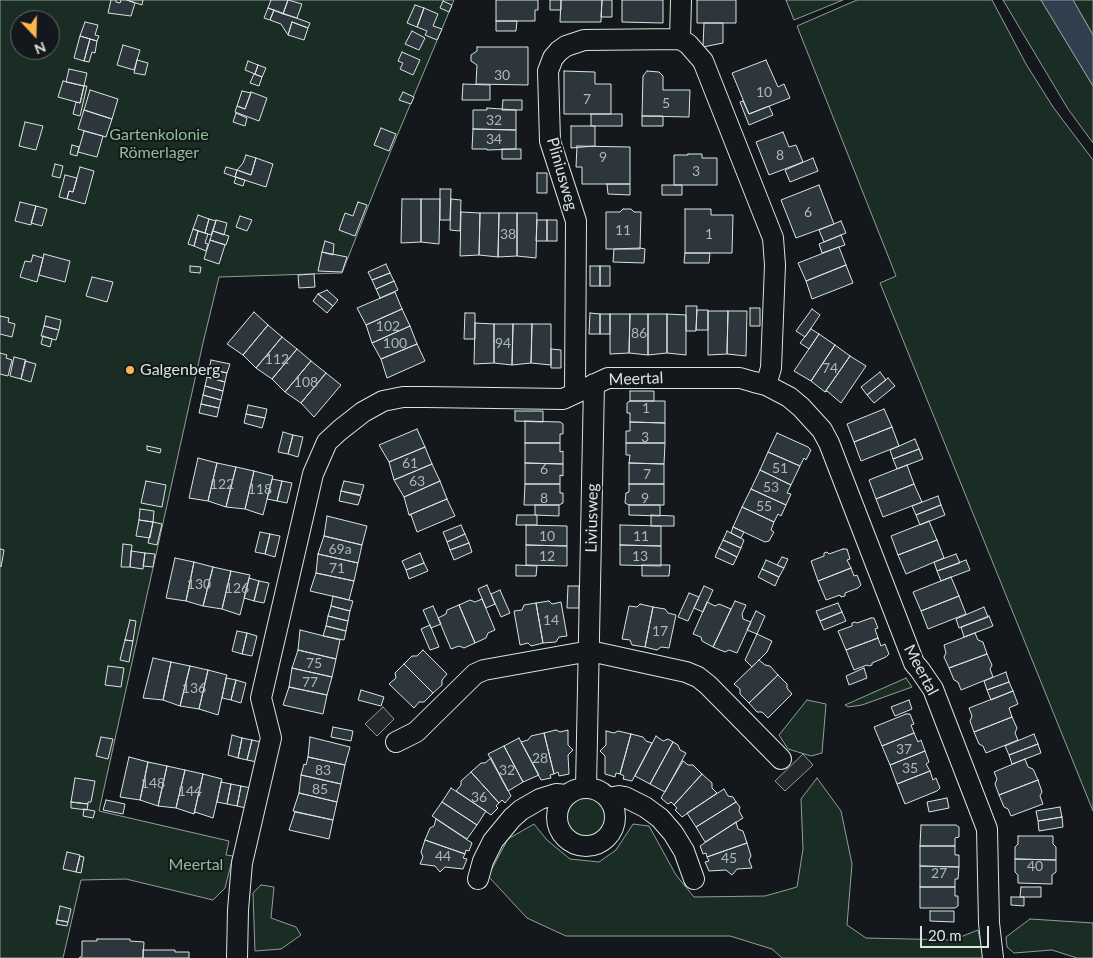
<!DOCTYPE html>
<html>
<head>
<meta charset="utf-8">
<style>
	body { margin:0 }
	#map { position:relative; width:1093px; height:958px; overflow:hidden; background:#14181c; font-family:Lato,sans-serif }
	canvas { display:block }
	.north { position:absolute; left:10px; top:10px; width:50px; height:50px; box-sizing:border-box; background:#14181c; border:1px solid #626a69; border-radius:50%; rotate:159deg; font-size:14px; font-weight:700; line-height:20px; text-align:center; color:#d8e6dc }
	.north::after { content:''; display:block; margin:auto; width:18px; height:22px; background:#ffb74d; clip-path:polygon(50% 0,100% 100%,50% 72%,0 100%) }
	.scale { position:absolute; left:920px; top:926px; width:69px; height:22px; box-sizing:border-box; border:2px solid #d8e6dc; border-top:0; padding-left:6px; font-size:15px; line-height:18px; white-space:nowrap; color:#d8e6dc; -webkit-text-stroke:4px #14181c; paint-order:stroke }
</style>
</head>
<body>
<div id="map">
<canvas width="1093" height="958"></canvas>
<div class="north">N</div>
<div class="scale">20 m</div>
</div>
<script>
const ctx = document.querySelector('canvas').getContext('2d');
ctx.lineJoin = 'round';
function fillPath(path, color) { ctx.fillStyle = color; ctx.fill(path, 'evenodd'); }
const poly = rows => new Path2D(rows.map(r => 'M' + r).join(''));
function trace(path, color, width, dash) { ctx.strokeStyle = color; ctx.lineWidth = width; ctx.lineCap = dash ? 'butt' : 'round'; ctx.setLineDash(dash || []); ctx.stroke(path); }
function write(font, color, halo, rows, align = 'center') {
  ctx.font = font + ' Lato,sans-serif'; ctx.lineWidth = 4; ctx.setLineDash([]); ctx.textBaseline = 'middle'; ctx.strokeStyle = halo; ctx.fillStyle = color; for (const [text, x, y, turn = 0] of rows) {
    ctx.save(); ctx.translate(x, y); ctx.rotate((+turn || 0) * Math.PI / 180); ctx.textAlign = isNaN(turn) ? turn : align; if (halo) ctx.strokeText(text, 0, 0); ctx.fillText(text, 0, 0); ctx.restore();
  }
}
const green = poly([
	[0,0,454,0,379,179,342,273,219,277,203,343,99,811,229,841,226,855,233,856,225,888,213,900,126,879,81,880,63,958,0,958,0,0],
	[20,20,50,20,50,50,20,50,20,20],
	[786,0,843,0,794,20,786,0],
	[857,0,992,0,1026,64,1053,107,1093,160,1093,811,880,283,896,276,797,26,857,0],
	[1003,0,1041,0,1093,86,1093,143,1068,109,1003,0],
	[1073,0,1093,0,1093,35,1073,0],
	[906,678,912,687,862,705,848,707,845,705,906,678],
	[807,700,826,704,822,753,811,756,788,749,779,735,807,700],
	[817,778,841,811,852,864,847,925,866,938,953,940,978,930,984,958,782,958,772,949,730,936,566,936,527,918,488,876,508,839,534,824,547,840,570,859,599,862,616,850,633,824,649,826,676,875,694,897,765,896,797,887,803,849,801,799,817,778],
	'565 817a20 20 0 1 1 40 0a20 20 0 1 1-40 0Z',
	[261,885,274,887,271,918,296,927,301,935,281,949,255,951,253,893,261,885],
	[1030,919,1093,923,1093,958,1077,958,1052,950,1014,953,1007,947,1006,937,1030,919]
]);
fillPath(green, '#1a2d24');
trace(green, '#939e99', 1);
const parking = poly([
	[383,707,394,719,377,736,365,724,383,707],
	[803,754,813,765,785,791,775,781,803,754]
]);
fillPath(parking, '#24282b');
trace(parking, '#939e99', 1);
const water = poly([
	[1041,0,1073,0,1093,35,1093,86,1041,0]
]);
fillPath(water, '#2f3f4d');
trace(water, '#939e99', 1);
const building = poly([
	[111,0,116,0,116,2,120,3,121,0,127,0,135,3,131,16,108,13,111,0],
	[127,0,143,0,142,5,127,0],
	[271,0,288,0,283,14,268,8,271,0],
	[288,0,302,4,297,18,283,14,288,0],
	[496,0,538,0,538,10,535,10,535,21,496,21,496,0],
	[550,0,561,0,561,10,550,10,550,0],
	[561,0,602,0,601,22,560,22,561,0],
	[602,0,612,0,612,17,601,17,602,0],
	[622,0,663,0,663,23,622,22,622,0],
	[697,0,736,0,736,23,697,23,697,0],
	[443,1,452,5,449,12,440,8,443,1],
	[415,5,424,8,417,27,407,23,415,5],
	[268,8,274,10,270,20,264,18,268,8],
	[424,8,438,14,433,26,442,29,437,40,425,35,427,31,417,27,424,8],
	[274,10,310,23,308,28,292,22,288,35,281,24,270,20,274,10],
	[496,21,517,21,516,31,496,31,496,21],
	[85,22,98,25,95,35,99,36,97,41,80,36,85,22],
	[292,22,308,28,304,40,288,35,292,22],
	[704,23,723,23,723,43,703,47,704,23],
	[412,31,425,38,419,50,405,44,412,31],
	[80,36,90,39,84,61,74,58,80,36],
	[90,39,97,41,95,53,92,52,89,62,84,61,90,39],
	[123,45,140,50,134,70,117,65,123,45],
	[477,47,528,47,528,85,476,84,477,65,471,61,471,55,477,51,477,47],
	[402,52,420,60,413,75,400,69,403,63,398,61,402,52],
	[137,60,148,63,145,75,134,73,137,60],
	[766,60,778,87,784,84,790,98,749,114,732,73,766,60],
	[248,61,258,65,255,74,245,70,248,61],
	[258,65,266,68,262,77,255,74,258,65],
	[69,69,87,73,84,86,66,82,69,69],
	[564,71,595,72,595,84,611,84,611,114,564,114,564,71],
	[647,71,659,72,663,76,663,90,690,90,689,117,642,116,643,76,647,71],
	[254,74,262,77,259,86,250,83,254,74],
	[63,81,84,86,80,103,58,97,63,81],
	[463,84,490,85,490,100,462,100,463,84],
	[84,86,87,86,80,116,73,114,76,102,80,103,84,86],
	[90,90,118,99,112,119,84,110,90,90],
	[242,91,251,93,245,109,237,106,242,91],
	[251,92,267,98,259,121,235,112,237,106,245,109,251,92],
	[403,92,414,97,411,104,399,100,403,92],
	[503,100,522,100,522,110,502,110,503,100],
	[743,101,749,114,769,106,773,115,749,125,740,102,743,101],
	[487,108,516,110,516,130,473,129,473,110,487,110,487,108],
	[84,110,112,119,106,137,78,129,84,110],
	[236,113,247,118,245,126,233,122,236,113],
	[591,114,622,114,622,126,591,126,591,114],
	[642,116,663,116,663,126,642,126,642,116],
	[25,122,43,126,36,150,19,146,25,122],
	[571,126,595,126,595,146,571,148,571,126],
	[381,128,396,134,389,151,374,145,381,128],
	[473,129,516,130,516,149,487,150,487,149,472,149,473,129],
	[84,131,103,136,97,157,78,152,84,131],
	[783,132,789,147,796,145,803,162,769,175,756,142,783,132],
	[72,145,79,147,77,156,70,154,72,145],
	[577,146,630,147,630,184,582,184,582,167,576,167,577,146],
	[502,149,521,149,521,159,502,159,502,149],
	[688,154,702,154,702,158,717,158,717,185,674,185,674,155,688,155,688,154],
	[246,155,256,158,251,175,237,170,243,163,246,155],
	[256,158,273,164,266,187,235,177,237,170,251,175,256,158],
	[813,158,818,171,790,182,785,170,813,158],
	[55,164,63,166,60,178,52,176,55,164],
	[80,167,94,171,85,204,67,199,69,191,73,192,80,167],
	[226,167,237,170,235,177,224,173,226,167],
	[537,173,547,173,547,193,537,193,537,173],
	[65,175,77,178,73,192,69,191,67,199,59,197,65,175],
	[236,177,245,180,243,186,234,183,236,177],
	[607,184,630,184,630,195,608,194,607,184],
	[662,185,682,185,682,195,662,195,662,185],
	[819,185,834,224,796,238,781,200,819,185],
	[440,189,451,189,450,220,440,220,440,189],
	[402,199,421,199,421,242,401,243,402,199],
	[421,199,440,199,439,244,421,242,421,199],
	[451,199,461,200,460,231,450,230,451,199],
	[20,202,36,206,31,225,15,221,20,202],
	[358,202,367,205,355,236,339,230,345,213,353,216,358,202],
	[36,206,47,209,42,226,31,223,36,206],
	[623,209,631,209,634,212,641,212,640,249,606,249,606,212,620,212,623,209],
	[685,209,711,209,711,215,733,215,732,253,685,253,685,209],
	[461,212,480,213,479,255,460,256,461,212],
	[480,213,499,213,498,257,479,255,480,213],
	[499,213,517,213,517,256,498,257,499,213],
	[517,213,537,213,536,258,517,256,517,213],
	[198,215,209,219,205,233,193,229,198,215],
	[240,216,252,220,247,231,236,227,240,216],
	[209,219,216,221,211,235,205,233,209,219],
	[216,220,227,223,224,235,213,231,216,220],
	[537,220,547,220,547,241,536,241,537,220],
	[547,220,557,220,557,241,547,241,547,220],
	[841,221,846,233,824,242,819,230,841,221],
	[193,229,198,231,194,246,188,244,193,229],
	[198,231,208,234,205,243,208,244,206,251,194,246,198,231],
	[213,231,229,236,226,245,210,240,213,231],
	[841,235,845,245,822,253,819,244,841,235],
	[210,240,225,245,219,264,204,259,210,240],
	[325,241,334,244,333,255,322,252,325,241],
	[839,247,846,265,806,281,798,263,839,247],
	[640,248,645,249,644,263,613,262,614,249,640,248],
	[322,252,347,257,342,272,318,271,322,252],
	[685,253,710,253,709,263,684,263,685,253],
	[44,254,70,261,65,282,39,275,44,254],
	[33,255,43,258,37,282,20,277,25,261,31,262,33,255],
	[386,264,390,273,372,280,368,272,386,264],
	[846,265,853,283,812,299,806,281,846,265],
	[190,266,201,267,200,273,190,272,190,266],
	[590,266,600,266,600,286,590,286,590,266],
	[600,266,610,266,610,286,600,286,600,266],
	[390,273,394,281,376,289,372,280,390,273],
	[314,274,315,287,299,288,298,275,314,274],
	[92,277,113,282,107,302,86,296,92,277],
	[394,281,398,290,380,298,376,289,394,281],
	[327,290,338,300,333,306,318,294,327,290],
	[395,292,402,309,366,325,357,308,395,292],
	[318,294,333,306,327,313,313,301,318,294],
	[686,306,697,306,696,331,686,331,686,306],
	[750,308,760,308,760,326,750,326,750,308],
	[402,309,410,326,372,343,366,325,402,309],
	[812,309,820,315,805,337,796,331,812,309],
	[697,310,708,310,708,330,696,330,697,310],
	[708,311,728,311,727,354,708,355,708,311],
	[728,311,747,311,746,356,727,354,728,311],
	[254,312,268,325,243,355,227,344,254,312],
	[465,313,475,313,475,339,464,339,465,313],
	[590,313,600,314,600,334,589,334,590,313],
	[600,314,610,314,610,334,600,334,600,314],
	[610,314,630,314,629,353,610,354,610,314],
	[630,314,648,314,648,355,629,353,630,314],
	[648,314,667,314,667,353,648,355,648,314],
	[667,314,686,315,686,355,667,353,667,314],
	[0,316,9,318,8,322,15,324,12,337,0,334,0,316],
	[46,316,61,320,59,330,44,326,46,316],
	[475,323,494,324,494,363,474,364,475,323],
	[494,324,513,324,512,365,494,363,494,324],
	[513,324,532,324,531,363,512,365,513,324],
	[532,324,551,324,551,365,531,363,532,324],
	[268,325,282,337,256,368,243,355,268,325],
	[44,326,59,330,56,340,41,336,44,326],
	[410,326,417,344,381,359,372,343,410,326],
	[811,329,819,334,809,349,800,343,811,329],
	[819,334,835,345,811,381,794,371,819,334],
	[43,336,52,339,50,347,41,344,43,336],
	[282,337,297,349,272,379,256,368,282,337],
	[417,344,425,361,387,378,381,359,417,344],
	[835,345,850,356,825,392,811,381,835,345],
	[297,349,311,361,285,392,272,379,297,349],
	[551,349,561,350,561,368,551,368,551,349],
	[0,353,7,355,6,358,12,360,8,376,0,374,0,353],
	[850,356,866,366,841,403,827,391,825,392,850,356],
	[14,357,26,360,21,379,10,376,14,357],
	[211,360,230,364,227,373,209,369,211,360],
	[25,361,36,364,31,382,21,379,25,361],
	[311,361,326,373,301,403,285,392,311,361],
	[209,369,227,373,225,382,207,377,209,369],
	[880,372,886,380,867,395,861,387,880,372],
	[326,373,341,385,314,417,301,403,326,373],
	[207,377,225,382,223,391,205,386,207,377],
	[888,378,895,386,874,403,867,395,888,378],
	[205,386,223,391,221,400,203,395,205,386],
	[630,391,654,391,654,401,630,401,630,391],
	[203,395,221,400,219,408,201,404,203,395],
	[630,401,665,401,665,423,630,422,630,413,627,413,627,403,630,401],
	[201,404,219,408,217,417,199,413,201,404],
	[248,405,267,409,265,418,246,414,248,405],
	[884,409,892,427,854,442,847,424,884,409],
	[515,411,543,411,543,422,515,421,515,411],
	[246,414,265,418,262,428,244,423,246,414],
	[525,421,560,422,563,424,563,434,560,434,560,443,525,443,525,421],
	[630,422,665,423,665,443,626,443,626,431,630,431,630,422],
	[892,427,899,446,861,461,854,442,892,427],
	[417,429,425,447,389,462,379,445,417,429],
	[283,432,293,435,288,454,278,452,283,432],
	[777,433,808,447,811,450,806,460,804,458,800,466,768,452,777,433],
	[293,435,303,437,298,457,288,454,293,435],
	[915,439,919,449,893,459,890,450,915,439],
	[525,443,560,443,560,452,563,451,563,464,525,463,525,443],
	[626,443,665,443,664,464,629,463,630,455,626,455,626,443],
	[147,446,161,449,160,453,147,450,147,446],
	[425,447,432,464,394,480,389,462,425,447],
	[919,449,923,459,897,469,893,459,919,449],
	[768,452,800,466,791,485,760,470,768,452],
	[198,458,217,463,208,501,189,498,198,458],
	[217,463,236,467,226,507,208,501,217,463],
	[525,463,563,464,563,476,560,475,560,484,525,484,525,463],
	[629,463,664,464,664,484,629,484,629,463],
	[432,464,440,481,404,497,394,480,432,464],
	[907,465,914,484,876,499,869,480,907,465],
	[236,467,254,471,245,509,226,507,236,467],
	[760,470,791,485,787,493,791,494,786,505,751,489,760,470],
	[254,471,273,476,263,515,245,509,254,471],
	[272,479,282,481,277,501,267,499,272,479],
	[146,481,166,485,162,507,141,503,146,481],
	[282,481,292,483,287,503,277,501,282,481],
	[344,481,364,485,361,495,341,491,344,481],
	[440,481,447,499,409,515,404,497,440,481],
	[525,484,560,484,560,493,563,493,563,503,559,505,524,505,525,484],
	[629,484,664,484,664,505,629,505,625,503,626,493,629,492,629,484],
	[914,484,922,502,883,517,876,499,914,484],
	[751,489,786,505,781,516,778,514,774,522,742,507,751,489],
	[341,491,361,496,358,505,339,501,341,491],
	[938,496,941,505,916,515,912,506,938,496],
	[447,499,455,516,417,532,411,515,409,515,447,499],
	[535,505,559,505,559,516,535,515,535,505],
	[629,505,660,505,660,516,629,515,629,505],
	[941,505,945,515,920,525,916,515,941,505],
	[742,507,774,522,771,530,774,532,769,541,765,542,733,527,742,507],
	[140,509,154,511,153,522,139,520,140,509],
	[517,515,537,515,537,525,516,525,517,515],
	[651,515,674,516,674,526,651,526,651,515],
	[327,516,367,526,362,545,324,536,327,516],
	[139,520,153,522,150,538,136,536,139,520],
	[929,521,937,540,898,555,891,536,929,521],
	[153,522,162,524,157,545,148,543,153,522],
	[461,525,465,534,447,542,443,532,461,525],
	[526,525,567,526,567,546,526,545,526,525],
	[620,525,661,526,661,546,620,545,620,525],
	[733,527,744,532,741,538,731,533,733,527],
	[727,531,744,540,741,548,723,540,727,531],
	[260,532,270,534,265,554,255,552,260,532],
	[270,534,280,536,275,557,265,554,270,534],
	[465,534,469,543,450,550,447,542,465,534],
	[324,536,362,545,358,563,318,554,324,536],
	[723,540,741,548,737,557,719,548,723,540],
	[937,540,944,558,906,574,898,555,937,540],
	[469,543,472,552,454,560,450,550,469,543],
	[123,544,132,545,130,567,121,567,123,544],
	[526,545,567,546,567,566,526,565,526,545],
	[620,545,661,546,661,566,620,565,620,545],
	[719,548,737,557,733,565,715,557,719,548],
	[0,549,4,550,1,567,0,566,0,549],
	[843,549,847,549,850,559,847,560,851,568,818,581,811,561,824,556,824,553,827,552,829,554,843,549],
	[131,551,145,553,143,569,130,567,131,551],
	[145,553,155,554,153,567,143,566,145,553],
	[420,553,424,563,406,570,402,561,420,553],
	[318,554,358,563,354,581,316,573,318,554],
	[956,554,960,563,937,571,934,562,956,554],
	[782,557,788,559,784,568,777,565,782,557],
	[175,558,194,562,186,601,166,598,175,558],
	[766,560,784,568,779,577,762,569,766,560],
	[966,560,970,570,941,581,937,571,966,560],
	[194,562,213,567,203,606,186,601,194,562],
	[424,563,428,571,409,579,406,570,424,563],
	[516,565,537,566,536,576,516,576,516,565],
	[642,565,670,565,669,576,642,576,642,565],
	[213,567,231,571,222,609,203,606,213,567],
	[851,568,854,576,857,575,861,585,858,588,845,593,845,596,841,597,840,595,826,600,818,581,851,568],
	[762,569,779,577,775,586,758,577,762,569],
	[231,571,250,575,240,615,222,609,231,571],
	[316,573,354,581,349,600,310,591,316,573],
	[951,577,959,596,921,611,913,592,951,577],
	[249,578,259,581,254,601,244,598,249,578],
	[259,581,269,583,264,603,254,601,259,581],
	[487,585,495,604,486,608,478,589,487,585],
	[568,586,579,586,579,608,567,608,568,586],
	[704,586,713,590,703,612,694,608,704,586],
	[500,590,510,613,501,617,491,594,500,590],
	[689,593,699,597,688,621,678,617,689,593],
	[333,596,353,601,350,611,331,606,333,596],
	[959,596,966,614,928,629,921,611,959,596],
	[482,599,495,630,488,633,486,638,475,643,459,605,470,600,475,602,482,599],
	[549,601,552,604,561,602,567,636,559,637,556,642,543,643,536,603,549,601],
	[735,601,746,605,742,614,743,619,751,622,737,653,729,650,725,652,713,647,735,601],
	[707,602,715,606,719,604,731,609,713,647,702,641,701,637,693,634,707,602],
	[536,603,543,643,531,646,528,643,520,645,514,611,522,610,524,605,536,603],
	[838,603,842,612,820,621,816,611,838,603],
	[640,604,653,607,645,647,632,645,630,640,622,639,629,606,637,607,640,604],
	[459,605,475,643,464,648,459,646,451,649,438,618,446,614,447,610,459,605],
	[331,606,350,611,348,621,328,616,331,606],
	[433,606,441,624,431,628,423,610,433,606],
	[653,607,665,609,668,613,676,615,669,648,661,647,657,650,645,647,653,607],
	[984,607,988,617,959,628,956,619,984,607],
	[756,611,765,616,757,634,747,630,756,611],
	[842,612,846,621,824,630,820,621,842,612],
	[328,616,348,621,346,631,326,626,328,616],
	[989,616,993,626,964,637,961,627,989,616],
	[871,618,874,618,878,628,875,629,878,638,846,650,838,631,852,626,852,623,855,622,857,623,871,618],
	[130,620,136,621,133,641,125,640,130,620],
	[430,625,439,647,430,650,421,629,430,625],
	[326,626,346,631,344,640,323,636,326,626],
	[300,630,340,640,336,659,298,650,300,630],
	[237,631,247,633,242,654,232,651,237,631],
	[247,633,257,636,252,656,242,654,247,633],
	[975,633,978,640,983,642,987,654,949,668,944,657,946,653,944,645,975,633],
	[757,634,772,641,767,652,752,667,745,660,757,634],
	[878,638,881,646,885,644,889,654,886,657,872,663,872,665,869,666,867,665,854,670,846,650,878,638],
	[125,640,133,641,129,662,120,660,125,640],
	[298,650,336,659,332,677,292,668,298,650],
	[423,650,447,674,442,680,442,685,433,693,404,664,412,656,417,656,423,650],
	[987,654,992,665,990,669,993,677,961,690,958,682,954,680,949,668,987,654],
	[153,658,171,662,163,700,143,698,153,658],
	[759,660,765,665,770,666,778,675,749,703,740,694,740,689,734,684,759,660],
	[171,662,190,666,180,706,163,700,171,662],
	[404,664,433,693,424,702,419,702,414,708,389,684,396,678,395,673,404,664],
	[108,666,124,668,121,687,105,685,108,666],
	[190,666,208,670,199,709,180,706,190,666],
	[292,668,332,677,327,695,289,687,292,668],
	[864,668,867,678,849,685,846,676,864,668],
	[208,670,227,675,218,715,199,709,208,670],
	[1006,672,1009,682,987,690,984,681,1006,672],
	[778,675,787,684,787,688,792,694,768,718,762,712,757,712,749,703,778,675],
	[226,678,236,680,231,700,222,698,226,678],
	[236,680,246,683,241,703,231,700,236,680],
	[1009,682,1013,691,991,700,987,690,1009,682],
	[289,687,327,695,323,714,283,705,289,687],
	[361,690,384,697,381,706,358,700,361,690],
	[1013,691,1018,704,1009,708,1012,717,974,732,970,721,972,716,969,708,1013,691],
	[909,700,912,709,895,716,891,707,909,700],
	[906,714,910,714,914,724,911,725,914,733,882,746,874,727,906,714],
	[1012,717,1017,728,1015,733,1018,740,986,753,983,746,979,744,974,732,1012,717],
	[333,727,353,731,351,741,331,737,333,727],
	[556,730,560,732,568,730,568,745,573,750,568,755,569,774,559,776,558,772,554,774,544,733,556,730],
	[606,731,614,733,618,731,631,734,620,774,616,773,615,777,605,774,605,756,600,751,606,745,606,731],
	[544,733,554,774,550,775,551,778,541,780,521,742,528,740,531,736,544,733],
	[914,733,918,742,921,740,925,751,890,765,882,746,914,733],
	[631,734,643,737,646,741,652,743,632,781,623,779,624,776,620,774,631,734],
	[1034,734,1038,744,1009,755,1005,746,1034,734],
	[232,735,242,738,238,758,228,755,232,735],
	[656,736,663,741,668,739,673,742,650,784,635,776,656,736],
	[101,737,113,739,108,759,96,756,101,737],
	[310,737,350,747,345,765,308,757,310,737],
	[242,738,252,740,247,760,238,758,242,738],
	[519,738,539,775,523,782,504,746,519,738],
	[252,740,261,742,257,762,247,760,252,740],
	[673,742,678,745,680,750,686,753,665,792,650,784,673,742],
	[1038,744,1041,753,1012,764,1009,755,1038,744],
	[504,746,523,782,508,791,488,754,504,746],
	[925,751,929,762,926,764,930,771,897,784,890,765,925,751],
	[129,757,148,762,140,800,120,797,129,757],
	[308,757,345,765,341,784,301,775,304,764,306,765,308,757],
	[491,758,511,796,505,803,502,800,499,803,471,772,481,763,485,763,491,758],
	[1025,759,1028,767,1033,769,1038,780,999,795,995,784,997,779,994,772,1025,759],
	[683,761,688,765,693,765,702,774,674,805,671,802,668,804,661,798,683,761],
	[148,762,167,766,158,806,140,800,148,762],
	[167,766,185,770,176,808,158,806,167,766],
	[185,770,203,774,194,814,176,808,185,770],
	[930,771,933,780,936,778,940,788,937,791,905,804,897,784,930,771],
	[471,772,499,803,496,806,498,808,491,815,456,791,461,785,461,781,471,772],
	[203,774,222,779,213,818,195,812,194,814,203,774],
	[702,774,712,783,712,788,717,793,682,817,675,810,677,808,674,805,702,774],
	[301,775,341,784,337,802,299,793,301,775],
	[75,778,95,781,91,802,88,802,88,804,71,802,75,778],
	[1038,780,1042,792,1040,796,1043,804,1011,816,1008,809,1004,807,999,795,1038,780],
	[221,782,231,784,227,804,217,802,221,782],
	[231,784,241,786,237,806,227,804,231,784],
	[241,786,251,788,246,808,237,806,241,786],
	[451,788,486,811,477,825,442,802,451,788],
	[724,789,728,796,733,797,736,802,696,827,687,813,724,789],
	[299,793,337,802,333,820,293,811,299,793],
	[947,798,949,808,929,812,927,802,947,798],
	[106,800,125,804,123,814,103,810,106,800],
	[71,802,88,804,87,810,71,808,71,802],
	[442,802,477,825,467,839,432,816,442,802],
	[736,802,740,807,739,811,743,818,705,842,696,827,736,802],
	[1060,807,1062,817,1038,821,1036,811,1060,807],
	[84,809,95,811,93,818,83,816,84,809],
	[295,812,333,820,329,839,289,830,295,812],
	[1062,817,1063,827,1039,831,1038,821,1062,817],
	[436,819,472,843,469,851,466,850,465,854,425,840,430,828,434,826,436,819],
	[736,822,738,829,743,831,747,843,707,857,706,853,703,854,700,846,736,822],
	[921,825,956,825,959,827,959,837,955,838,955,846,920,846,921,825],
	[1018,836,1053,836,1053,844,1056,847,1056,860,1015,859,1015,847,1018,844,1018,836],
	[425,840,465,854,463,858,467,859,463,869,445,867,440,872,435,866,420,864,423,857,421,852,425,840],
	[747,843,751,856,749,860,752,868,737,869,732,875,726,870,709,871,705,862,709,861,707,857,747,843],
	[920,846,955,846,955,855,959,855,959,867,920,866,920,846],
	[67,852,80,855,76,872,63,869,67,852],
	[80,856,84,857,81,873,76,872,80,856],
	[1015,859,1056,860,1056,872,1052,875,1052,884,1018,883,1018,875,1015,872,1015,859],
	[920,866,959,867,958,879,955,879,955,887,920,887,920,866],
	[920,887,955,887,955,896,958,896,958,906,955,908,920,908,920,887],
	[1021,887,1041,887,1041,897,1020,897,1021,887],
	[1011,897,1024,897,1024,906,1011,905,1011,897],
	[60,906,71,909,68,922,57,920,60,906],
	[930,911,954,911,954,922,930,921,930,911],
	[57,920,68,922,67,926,56,924,57,920],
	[97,939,130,939,130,941,144,942,143,958,79,958,82,956,82,941,97,941,97,939],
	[143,950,175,950,175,952,189,952,189,958,143,958,143,950]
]);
fillPath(building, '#2c363c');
trace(building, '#d8e6dc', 1);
const street = poly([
	[680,39,681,0],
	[575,392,576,221,550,141,548,71,553,58,559,51,566,46,584,40,680,39,688,44,703,61,773,238,775,265,771,368,766,385],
	[396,742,416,732,475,674,484,670,590,651,686,672,698,677,708,685,781,759],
	'557 817a29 29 0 1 1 58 0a29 29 0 1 1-58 0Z',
	[586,788,594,384],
	[608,798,619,796,625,797,645,807,660,818,673,833,684,851,694,879],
	[478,879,483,861,493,841,512,818,521,810,540,799,556,794,567,795],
	[237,958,238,910,242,863,271,738,261,698,313,474,327,442,340,430,363,412,383,401,403,397,425,397,563,399,608,378,740,378,754,382,766,385,789,397,801,407,822,430,829,443,914,663,920,670,933,689,987,829,989,923,993,958]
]);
trace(street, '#d8e6dc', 22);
trace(street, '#14181c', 20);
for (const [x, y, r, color] of [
	[130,370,5,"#ffb74d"]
]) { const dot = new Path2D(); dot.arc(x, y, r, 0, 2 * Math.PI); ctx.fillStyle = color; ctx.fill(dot); trace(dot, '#14181c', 2); }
write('14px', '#adbab4', null, [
	["30",502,75],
	["10",764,92],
	["7",587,99],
	["5",666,103],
	["32",494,120],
	["34",494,139],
	["8",780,155],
	["9",603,157],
	["3",696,171],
	["6",808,212],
	["11",623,230],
	["38",508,234],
	["1",709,234],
	["102",388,326],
	["86",639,333],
	["100",395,343],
	["94",503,343],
	["112",277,359],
	["74",830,368],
	["108",306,382],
	["1",646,408],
	["3",645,437],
	["61",410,463],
	["51",780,468],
	["6",544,469],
	["7",647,474],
	["63",417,481],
	["122",222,484],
	["53",771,487],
	["118",260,489],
	["8",544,498],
	["9",645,498],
	["55",764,506],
	["10",547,536],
	["11",641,536],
	["69a",340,549],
	["12",547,556],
	["13",640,556],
	["71",337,568],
	["130",199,584],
	["126",237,588],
	["14",551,620],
	["17",660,631],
	["75",314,663],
	["77",310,682],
	["136",194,688],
	["37",904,749],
	["28",540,758],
	["35",910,768],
	["83",323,770],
	["32",507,770],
	["148",153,783],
	["85",320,789],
	["144",190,791],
	["36",479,797],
	["44",443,856],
	["45",729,858],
	["40",1035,866],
	["27",939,873]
]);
write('16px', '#8ac095', '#14181c', [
	["Gartenkolonie",159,135],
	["Römerlager",159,153],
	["Meertal",196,865]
]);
write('16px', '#d8e6dc', '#14181c', [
	["Pliniusweg",562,174,74],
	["Meertal",636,379,-2],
	["Liviusweg",592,518,-89],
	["Meertal",921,670,62]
]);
write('16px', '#d8e6dc', '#14181c', [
	["Galgenberg",140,370]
], 'left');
</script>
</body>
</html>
